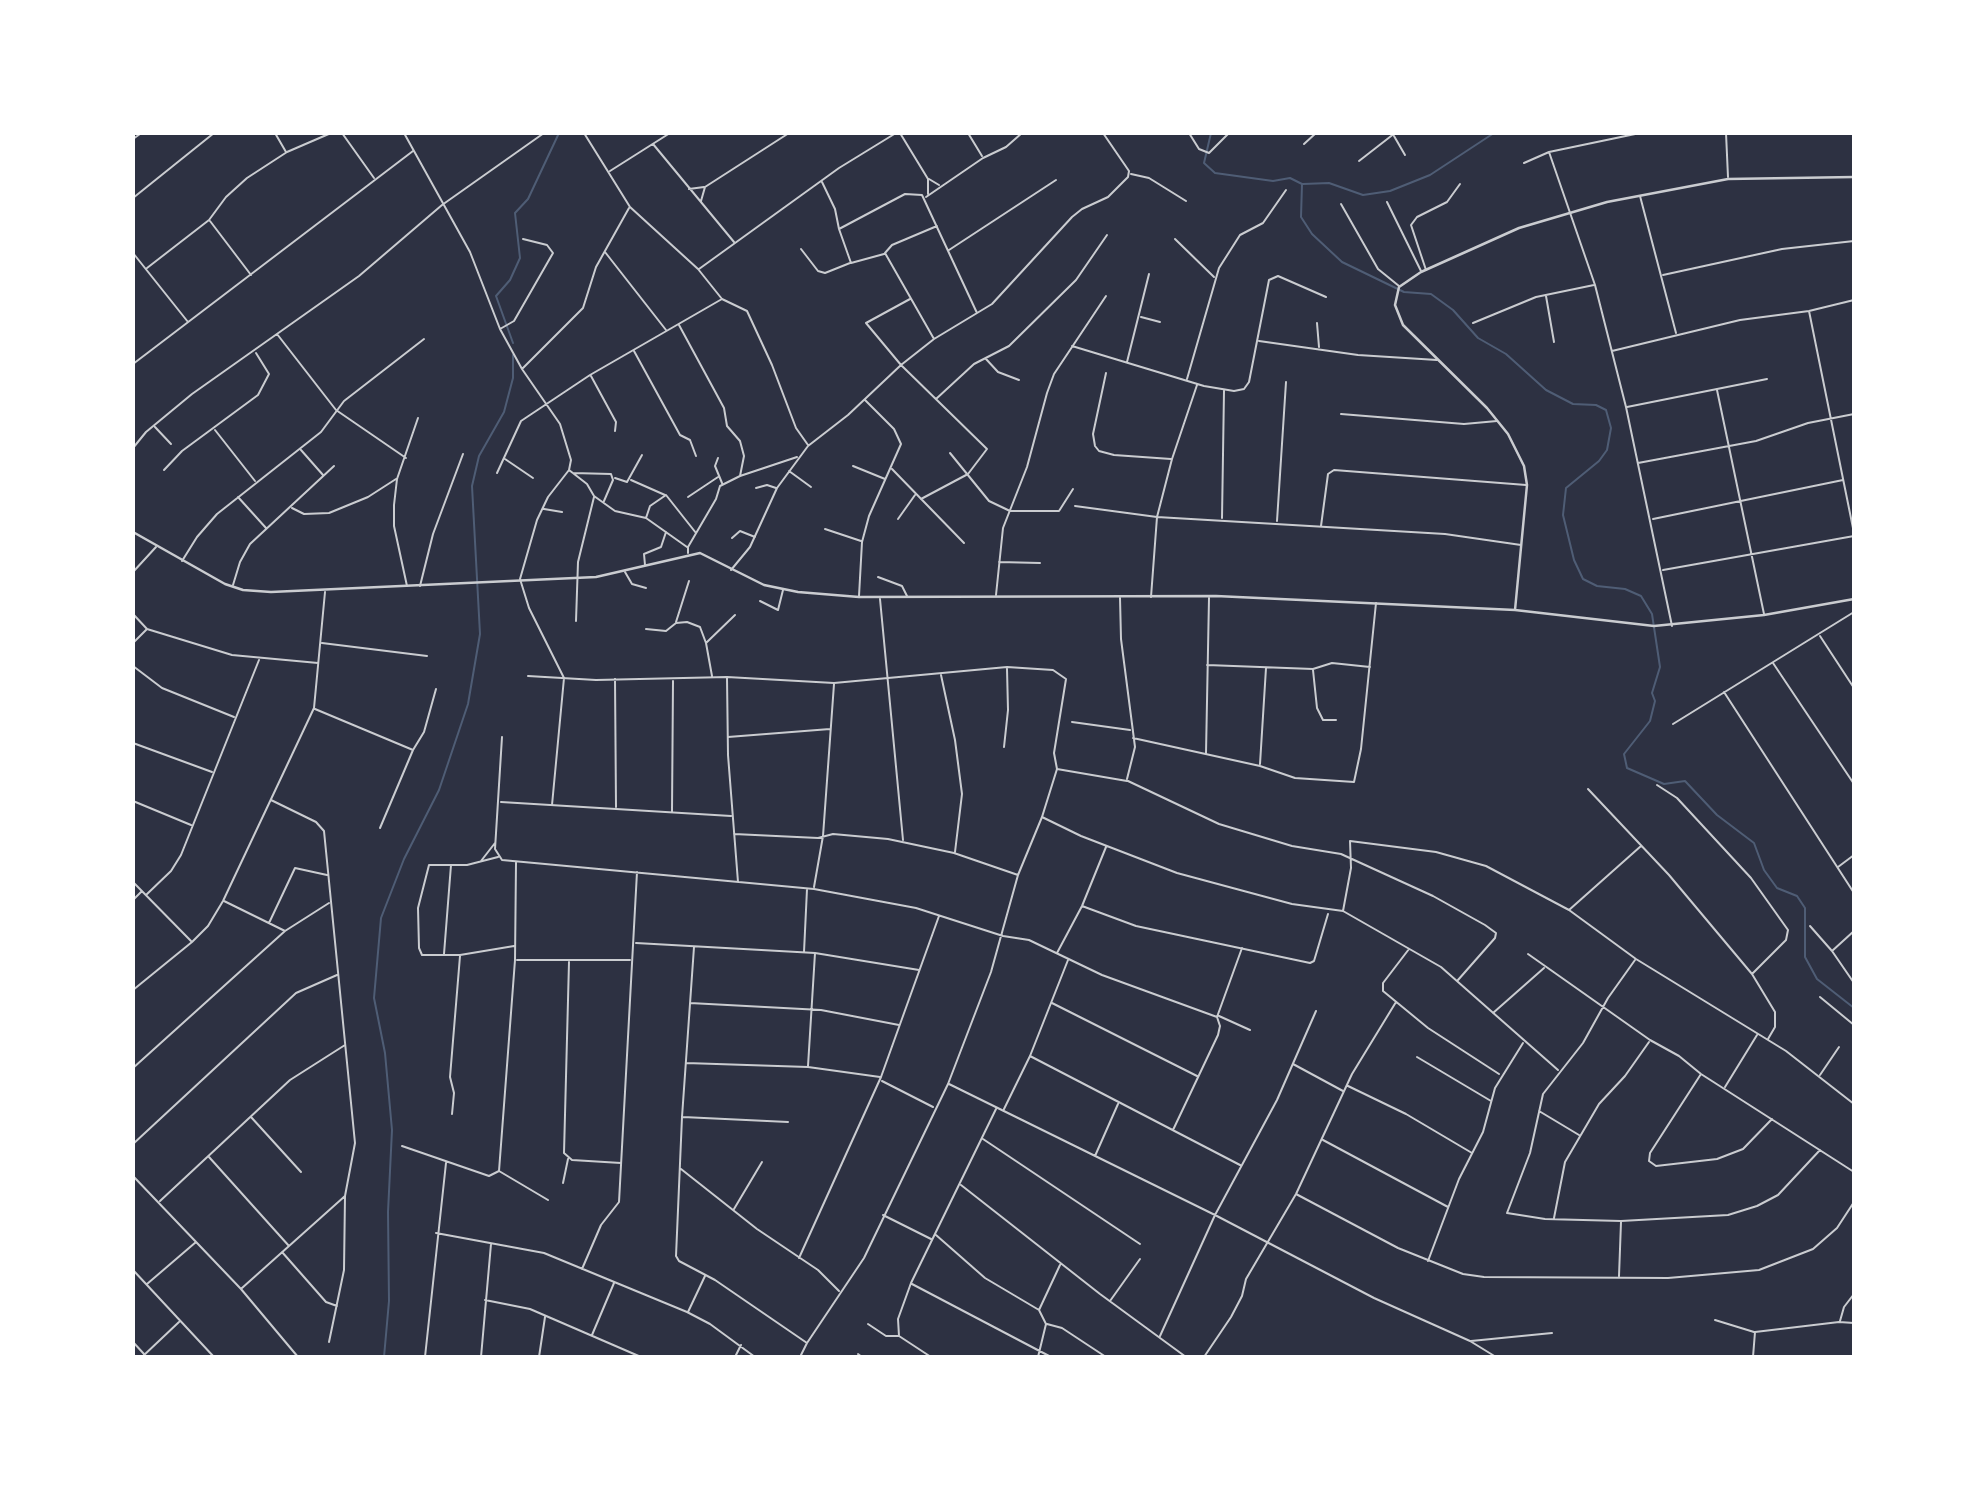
<!DOCTYPE html>
<html>
<head>
<meta charset="utf-8">
<style>
	body { margin:0 }
	#map { position:relative; width:1987px; height:1490px; overflow:hidden; background:#2d3142; font-family:"Noto Serif",serif }
	canvas { display:block }
	.frame { position:absolute; inset:0; border:135px solid #fff; pointer-events:none }
</style>
</head>
<body>
<div id="map">
<canvas width="1987" height="1490"></canvas>
<div class="frame"></div>
</div>
<script>
const ctx = document.querySelector('canvas').getContext('2d');
ctx.lineJoin = 'round';
const poly = rows => new Path2D(rows.map(r => 'M' + r).join(''));
function trace(path, color, width, dash) { ctx.strokeStyle = color; ctx.lineWidth = width; ctx.lineCap = dash ? 'butt' : 'round'; ctx.setLineDash(dash || []); ctx.stroke(path); }
trace(poly([
	[1211,133,1204,163,1215,173,1273,181,1290,178,1302,184,1301,217,1312,234,1342,262,1404,292,1431,294,1453,310,1478,338,1506,354,1546,390,1573,404,1596,405,1606,410,1611,428,1607,450,1599,461,1566,488,1563,515,1574,560,1583,579,1597,586,1625,589,1641,596,1652,614,1660,667,1652,693,1655,701,1650,721,1624,754,1627,768,1664,784,1685,781,1717,815,1754,843,1764,870,1777,888,1797,896,1805,908,1805,957,1817,979,1854,1008],
	[1303,184,1329,183,1363,195,1390,191,1430,175,1494,133],
	[513,343,496,296,510,280,520,258,515,213,528,199,559,133],
	[384,1357,389,1301,388,1212,392,1130,385,1053,374,998,381,918,404,859,439,790,468,704,480,634,472,486,479,456,504,412,513,378,513,355]
]), '#4f5d75', 2);
trace(poly([
	[275,133,286,152],
	[342,133,374,178],
	[404,133,470,252,500,329,522,369,560,424,571,460,569,470,548,497,537,520,520,579,529,608,564,678,552,805],
	[584,133,630,207,698,269,722,299,747,311,772,365,796,428,808,445],
	[900,133,928,179,928,194],
	[968,133,982,156],
	[1189,133,1199,149,1209,153,1229,133],
	[1726,133,1728,177],
	[1394,136,1405,155],
	[133,139,140,134],
	[653,144,734,242],
	[1304,144,1316,133],
	[1549,152,1595,285,1626,407,1672,626],
	[1359,161,1395,133],
	[1524,163,1549,152,1640,133],
	[610,171,670,133],
	[1131,174,1149,178,1186,201],
	[929,179,939,185],
	[822,182,835,209,839,229,905,194,922,195,977,313],
	[689,189,704,187],
	[1640,196,1676,333],
	[926,197,983,158,1006,147,1022,133],
	[133,198,214,133],
	[701,201,705,187,789,133],
	[1387,202,1421,271],
	[1341,204,1378,269,1399,286],
	[210,221,251,275],
	[839,229,851,263,884,254],
	[1175,239,1214,277],
	[801,249,818,271,825,273,850,263],
	[949,250,1056,180],
	[605,252,666,330],
	[133,253,188,322],
	[147,268,209,220,226,197,247,178,287,152,331,133],
	[699,269,839,168,896,133],
	[1426,270,1411,225,1417,217,1447,202,1460,184],
	[1663,275,1782,249,1854,241],
	[1546,296,1554,342],
	[910,299,866,323,901,365,987,449,968,474,921,499],
	[1809,311,1854,533],
	[1141,317,1160,322],
	[1317,323,1319,347],
	[1473,323,1536,297,1594,285],
	[679,325,724,408,727,426,740,441,744,456,740,476],
	[500,329,514,321,553,253,547,245,523,239],
	[277,334,336,410,406,458],
	[934,339,885,253,892,245,937,226],
	[1259,341,1358,355,1437,360],
	[1072,346,1204,386,1234,391,1244,389,1249,382,1269,280,1278,276,1326,297],
	[634,351,680,435,690,440,696,456],
	[1612,351,1740,320,1809,311,1854,300],
	[986,359,998,372,1019,380],
	[1127,362,1149,274],
	[133,364,413,151],
	[522,369,583,308,596,267,629,208],
	[1106,373,1093,434,1095,446,1099,451,1114,455,1171,459],
	[591,376,616,422,615,431],
	[1187,379,1219,268,1240,235,1263,223,1286,190],
	[1717,390,1764,614],
	[936,399,974,364,1009,346,1076,280,1107,235],
	[1627,407,1767,379],
	[1341,414,1464,424,1497,421],
	[155,427,171,444],
	[215,430,255,481],
	[133,448,146,432,192,394,359,276,442,205,544,133],
	[301,450,323,475],
	[950,453,989,501,1010,511,1059,511,1073,489],
	[718,458,715,466,722,483],
	[505,459,533,478],
	[1638,463,1756,441,1808,423,1854,414],
	[853,466,885,479],
	[892,469,964,543],
	[164,470,182,451,258,395,269,374,256,353],
	[569,470,587,484,594,496,615,511,646,518,687,547],
	[789,471,811,487],
	[497,473,521,421,590,375,722,299],
	[573,473,611,474,613,480,604,501],
	[615,478,627,482,642,455],
	[631,480,665,495],
	[756,488,767,485,776,488],
	[238,497,266,528],
	[688,497,718,477],
	[1075,506,1157,517,1445,534,1521,545],
	[292,508,304,514,329,513,368,497,396,479],
	[544,509,562,512],
	[646,518,650,506,666,495,696,533],
	[1222,518,1224,391],
	[898,519,915,495],
	[1653,519,1843,480],
	[1277,521,1286,382],
	[1321,526,1328,474,1334,470,1526,485],
	[825,529,861,541],
	[732,538,740,531,755,537],
	[688,553,688,547,716,499,720,486,740,476,797,457],
	[182,561,197,537,217,514,321,432,344,401,424,339],
	[999,562,1040,563],
	[645,565,644,554,661,547,666,532],
	[731,570,750,547,777,488,808,446,848,415,901,365,934,339,992,304,1072,217,1082,209,1108,197,1128,177,1129,171,1103,133],
	[1663,570,1854,536],
	[133,572,156,547],
	[625,572,632,584,646,588],
	[878,577,902,586,907,596],
	[233,585,240,562,250,544,334,466],
	[407,586,394,526,394,505,397,479,418,418],
	[420,586,433,534,463,454],
	[996,595,1003,528,1027,467,1047,393,1054,374,1106,296],
	[859,596,862,542,869,516,901,444,894,429,865,400],
	[1151,597,1157,517,1172,459,1197,385],
	[1120,598,1121,639,1135,747,1127,779],
	[880,599,903,840],
	[760,601,778,610,783,590],
	[133,614,147,629,133,643],
	[576,621,578,562,594,497],
	[676,622,689,581],
	[147,629,232,655,318,663],
	[646,629,666,631,676,623,687,622,700,627,706,643],
	[1820,636,1854,688],
	[322,643,427,656],
	[1773,663,1854,784],
	[1207,665,1313,669,1332,663,1370,667],
	[133,666,162,688,234,717],
	[1313,670,1317,708,1323,720,1336,720],
	[941,675,955,740,962,794,955,852],
	[528,676,596,680,727,677,834,683,1007,667,1053,670,1066,679,1054,753,1057,769,1042,817,1018,875,991,972,948,1084,864,1258,807,1343],
	[712,676,706,643,735,615],
	[727,678,728,755,738,882],
	[615,679,616,807],
	[1724,692,1854,893],
	[315,709,413,750],
	[1072,722,1130,730],
	[1673,724,1854,612],
	[502,737,495,849,502,860,814,889,916,908,1003,936,1029,940,1102,975,1217,1017],
	[728,737,830,729],
	[1133,738,1260,766,1295,778,1354,782,1361,749,1376,603],
	[133,743,212,772],
	[1004,747,1008,710,1007,669],
	[1206,753,1209,598],
	[1260,764,1266,668],
	[1057,769,1127,781],
	[1128,781,1219,824,1292,846,1341,854,1433,896,1485,925,1496,933,1495,938,1458,980],
	[1657,785,1677,798,1751,878,1788,930,1786,940,1753,973],
	[1588,789,1669,875,1752,974,1775,1012,1775,1027,1768,1039],
	[271,800,316,822,324,831,355,1143,345,1196,344,1270,329,1342],
	[133,801,191,825],
	[501,802,731,816],
	[672,811,673,681],
	[1042,817,1081,836,1177,873,1292,904,1343,911,1441,967,1558,1070],
	[380,828,413,750,424,732,436,689],
	[734,834,818,838,833,834,888,839,954,853,1018,875],
	[498,857,467,865,429,865,418,908,419,948,422,955,460,955,514,946],
	[481,861,495,843],
	[1838,867,1854,855],
	[133,882,191,941],
	[814,887,823,836,834,684],
	[146,895,171,871,181,855,259,660],
	[133,900,142,891],
	[224,901,285,931],
	[1082,906,1136,926,1310,963,1314,961,1328,914],
	[1569,910,1641,846],
	[1343,911,1351,868,1350,841,1436,852,1486,866,1569,910,1636,959,1786,1051,1854,1104],
	[269,923,295,868,327,875],
	[1810,926,1832,951],
	[1854,931,1832,951,1854,983],
	[636,943,815,953,919,970],
	[694,947,682,1117,676,1256,679,1261,715,1280,807,1343,800,1357],
	[1409,949,1383,983,1383,991,1428,1028,1499,1074],
	[804,952,807,889],
	[1057,953,1082,906,1106,847],
	[444,954,451,865],
	[1528,954,1650,1040,1679,1056,1701,1074,1854,1172],
	[517,960,630,960],
	[1635,960,1608,998,1583,1043,1543,1094,1530,1153,1507,1213,1545,1219,1621,1221,1728,1215,1757,1206,1778,1195,1820,1150],
	[569,962,564,1153,572,1160,621,1163],
	[133,990,192,942,208,926,223,901,314,708,325,592],
	[1820,997,1854,1025],
	[690,1003,821,1010,899,1025],
	[1052,1003,1197,1076],
	[1493,1013,1544,968],
	[1219,1016,1250,1030],
	[1030,1056,1240,1165],
	[1417,1057,1491,1101],
	[686,1063,808,1067,880,1077],
	[1293,1064,1343,1091],
	[808,1066,815,953],
	[133,1068,285,931,329,903],
	[1701,1074,1650,1153,1649,1161,1656,1166,1717,1159,1743,1149,1772,1119],
	[1820,1075,1839,1047],
	[882,1081,933,1107],
	[949,1084,1215,1215,1374,1298,1470,1341,1496,1357],
	[1348,1086,1406,1114,1472,1153],
	[1725,1087,1757,1035],
	[1004,1109,1030,1056,1068,960],
	[1539,1111,1579,1135],
	[452,1114,454,1093,450,1077,460,956],
	[251,1117,301,1172],
	[683,1117,788,1122],
	[1173,1130,1218,1035,1220,1026,1217,1017,1242,948],
	[983,1139,1140,1244],
	[1323,1140,1448,1207],
	[133,1144,296,993,337,975],
	[402,1146,489,1176,499,1171,515,960,516,863],
	[1095,1156,1118,1104],
	[209,1157,289,1246],
	[681,1169,757,1229,818,1270,839,1291],
	[499,1171,548,1200],
	[133,1176,241,1289,298,1357],
	[563,1183,568,1159],
	[961,1185,1100,1294,1186,1357],
	[1296,1194,1398,1248,1463,1274,1484,1277,1668,1278,1759,1270,1813,1249,1837,1228,1854,1202],
	[160,1201,290,1080,345,1045],
	[734,1209,762,1162],
	[883,1215,931,1239],
	[1554,1218,1565,1162,1599,1104,1625,1076,1649,1042],
	[436,1233,544,1253,687,1312,710,1324,755,1357],
	[936,1235,985,1278,1039,1310,1046,1324,1038,1357],
	[282,1252,326,1302,337,1306],
	[799,1258,881,1077,939,916],
	[1428,1261,1459,1179,1483,1132,1495,1088,1523,1043],
	[582,1269,601,1225,619,1202,637,872],
	[133,1270,214,1357],
	[1619,1276,1621,1222],
	[147,1284,196,1242],
	[912,1284,1051,1357],
	[242,1288,345,1196],
	[485,1300,530,1309,641,1357],
	[1110,1301,1140,1259],
	[1039,1310,1060,1265],
	[688,1312,705,1276],
	[1715,1320,1754,1332],
	[1840,1321,1844,1307,1854,1294],
	[868,1324,886,1336,899,1336,931,1357],
	[1047,1324,1062,1328,1106,1357],
	[592,1335,614,1283],
	[899,1336,898,1319,911,1283,996,1109],
	[1160,1336,1215,1215,1277,1100,1316,1011],
	[1471,1341,1552,1333],
	[133,1342,144,1354],
	[858,1354,862,1357],
	[142,1357,179,1322],
	[425,1357,446,1163],
	[481,1357,491,1244],
	[539,1357,545,1317],
	[735,1357,741,1345],
	[1204,1357,1231,1317,1242,1296,1246,1279,1296,1194,1352,1074,1396,1002],
	[1753,1357,1755,1332,1839,1322,1854,1323]
]), '#caccd0', 2);
trace(poly([
	[133,532,225,584,243,590,271,592,596,577,700,553,764,585,798,592,859,597,1216,596,1515,610,1654,626,1764,615,1854,599],
	[1515,610,1527,485,1524,466,1508,434,1487,408,1403,325,1395,305,1399,287,1421,272,1519,228,1607,202,1728,179,1854,177]
]), '#caccd0', 2.5);
</script>
</body>
</html>
